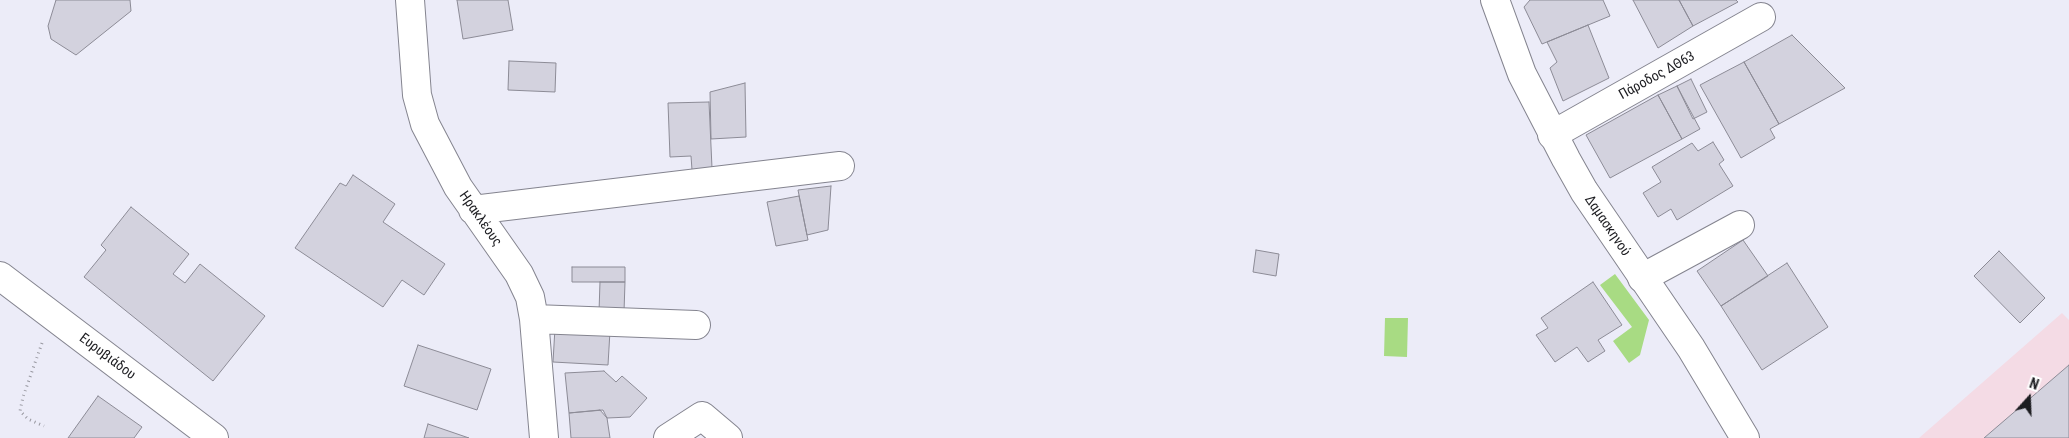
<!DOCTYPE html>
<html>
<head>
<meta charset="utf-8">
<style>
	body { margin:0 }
	#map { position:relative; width:2069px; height:438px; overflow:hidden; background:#ececf8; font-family:"Roboto Condensed",sans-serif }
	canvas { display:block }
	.north { position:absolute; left:2004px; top:373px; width:50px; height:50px; -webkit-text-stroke:4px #fff; paint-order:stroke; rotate:20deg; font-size:14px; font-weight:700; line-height:20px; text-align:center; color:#1c1c20 }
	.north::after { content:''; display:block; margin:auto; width:18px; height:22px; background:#1c1c20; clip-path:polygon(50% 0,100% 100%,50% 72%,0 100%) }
</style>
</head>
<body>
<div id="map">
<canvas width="2069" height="438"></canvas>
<div class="north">N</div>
</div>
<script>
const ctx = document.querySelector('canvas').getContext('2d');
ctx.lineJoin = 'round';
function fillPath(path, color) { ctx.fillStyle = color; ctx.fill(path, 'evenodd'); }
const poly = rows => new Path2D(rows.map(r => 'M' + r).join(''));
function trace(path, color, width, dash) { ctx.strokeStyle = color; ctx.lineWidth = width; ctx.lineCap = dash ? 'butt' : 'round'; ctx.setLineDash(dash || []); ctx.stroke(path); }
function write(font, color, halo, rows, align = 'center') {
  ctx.font = font + ' "Roboto Condensed",sans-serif'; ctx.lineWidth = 4.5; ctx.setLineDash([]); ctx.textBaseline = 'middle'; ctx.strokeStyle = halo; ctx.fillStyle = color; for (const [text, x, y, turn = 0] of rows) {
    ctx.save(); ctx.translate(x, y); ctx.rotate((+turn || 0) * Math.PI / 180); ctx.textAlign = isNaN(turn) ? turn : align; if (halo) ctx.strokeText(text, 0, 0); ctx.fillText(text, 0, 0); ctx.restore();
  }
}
fillPath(poly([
	[2062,313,2069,320,2069,438,1919,438]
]), '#f4dbe5');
fillPath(poly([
	[1615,274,1649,320,1640,355,1629,363,1613,341,1632,327,1600,285],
	[1385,318,1408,318,1407,357,1384,356]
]), '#a8db83');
const building = poly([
	[56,0,130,0,131,11,76,55,51,39,48,26,56,0],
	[457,0,508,0,513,30,463,39,457,0],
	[1530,0,1603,0,1610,16,1542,44,1524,7,1530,0],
	[1633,0,1679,0,1693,26,1658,48,1633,0],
	[1679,0,1736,0,1738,2,1693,26,1679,0],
	[1588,25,1609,78,1563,101,1550,68,1557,62,1547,42,1588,25],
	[1792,35,1845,88,1779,124,1744,62,1792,35],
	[509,61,556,63,555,92,508,90,509,61],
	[1744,62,1779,124,1770,129,1775,138,1741,158,1700,85,1744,62],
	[1691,79,1707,112,1693,119,1677,86,1691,79],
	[745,83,746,137,711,139,710,92,745,83],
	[1677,86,1700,129,1682,139,1658,95,1677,86],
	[1658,95,1682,139,1610,178,1586,135,1658,95],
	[709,102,712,168,692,170,691,156,670,157,668,103,709,102],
	[1713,142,1724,160,1719,164,1733,186,1677,220,1671,209,1658,217,1643,193,1661,182,1652,167,1692,143,1698,151,1713,142],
	[353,175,395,204,383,222,445,264,424,295,402,280,383,307,295,248,340,183,346,186,353,175],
	[831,186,828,230,807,235,798,190,831,186],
	[799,196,808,240,776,246,767,202,799,196],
	[131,207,189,254,173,274,185,283,200,264,265,316,213,381,84,277,106,250,101,245,131,207],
	[1743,240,1768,276,1721,306,1697,271,1743,240],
	[1256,250,1279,254,1276,276,1253,272,1256,250],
	[1999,251,2045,298,2020,323,1974,276,1999,251],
	[1787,263,1828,327,1762,370,1721,306,1787,263],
	[572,267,625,267,625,282,572,282,572,267],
	[600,282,625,282,624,312,599,312,600,282],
	[1593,282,1622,325,1598,340,1605,351,1588,362,1577,347,1555,362,1536,335,1548,328,1541,318,1593,282],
	[555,328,610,331,608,365,553,362,555,328],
	[418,345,491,369,477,410,404,386,418,345],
	[2069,365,2069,438,1984,438,2069,365],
	[604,371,616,382,622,376,647,398,630,417,607,418,603,410,569,413,565,373,604,371],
	[98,396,142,427,134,438,68,438,98,396],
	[600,410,607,418,610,438,571,438,569,413,600,410],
	[428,424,469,438,424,438,428,424]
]);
fillPath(building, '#d3d2de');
trace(building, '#8c8b96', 1);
const minor = poly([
	[410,0,417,95,425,124,458,187,519,274,530,297,534,319,544,438],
	[1552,135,1761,17],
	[473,210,840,166],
	[0,276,214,438],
	[1642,278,1740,225],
	[534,319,696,325],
	[668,438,702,416,728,438]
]);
const major = poly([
	[1495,0,1522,74,1566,159,1584,191,1691,348,1745,438]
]);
trace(minor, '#84848f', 30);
trace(major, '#84848f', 30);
trace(poly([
	[42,343,23,397,20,411,28,419,44,426]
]), '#9898a0', 3, [1, 4]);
trace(minor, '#fff', 28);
trace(major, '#fff', 28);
write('14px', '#1c1c20', '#fff', [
	["Πάροδος ΔΘ63",1657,76,-29],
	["Ηρακλέους",480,219,55],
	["Δαμασκηνού",1607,226,56],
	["Ευρυβιάδου",107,357,37]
]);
</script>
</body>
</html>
